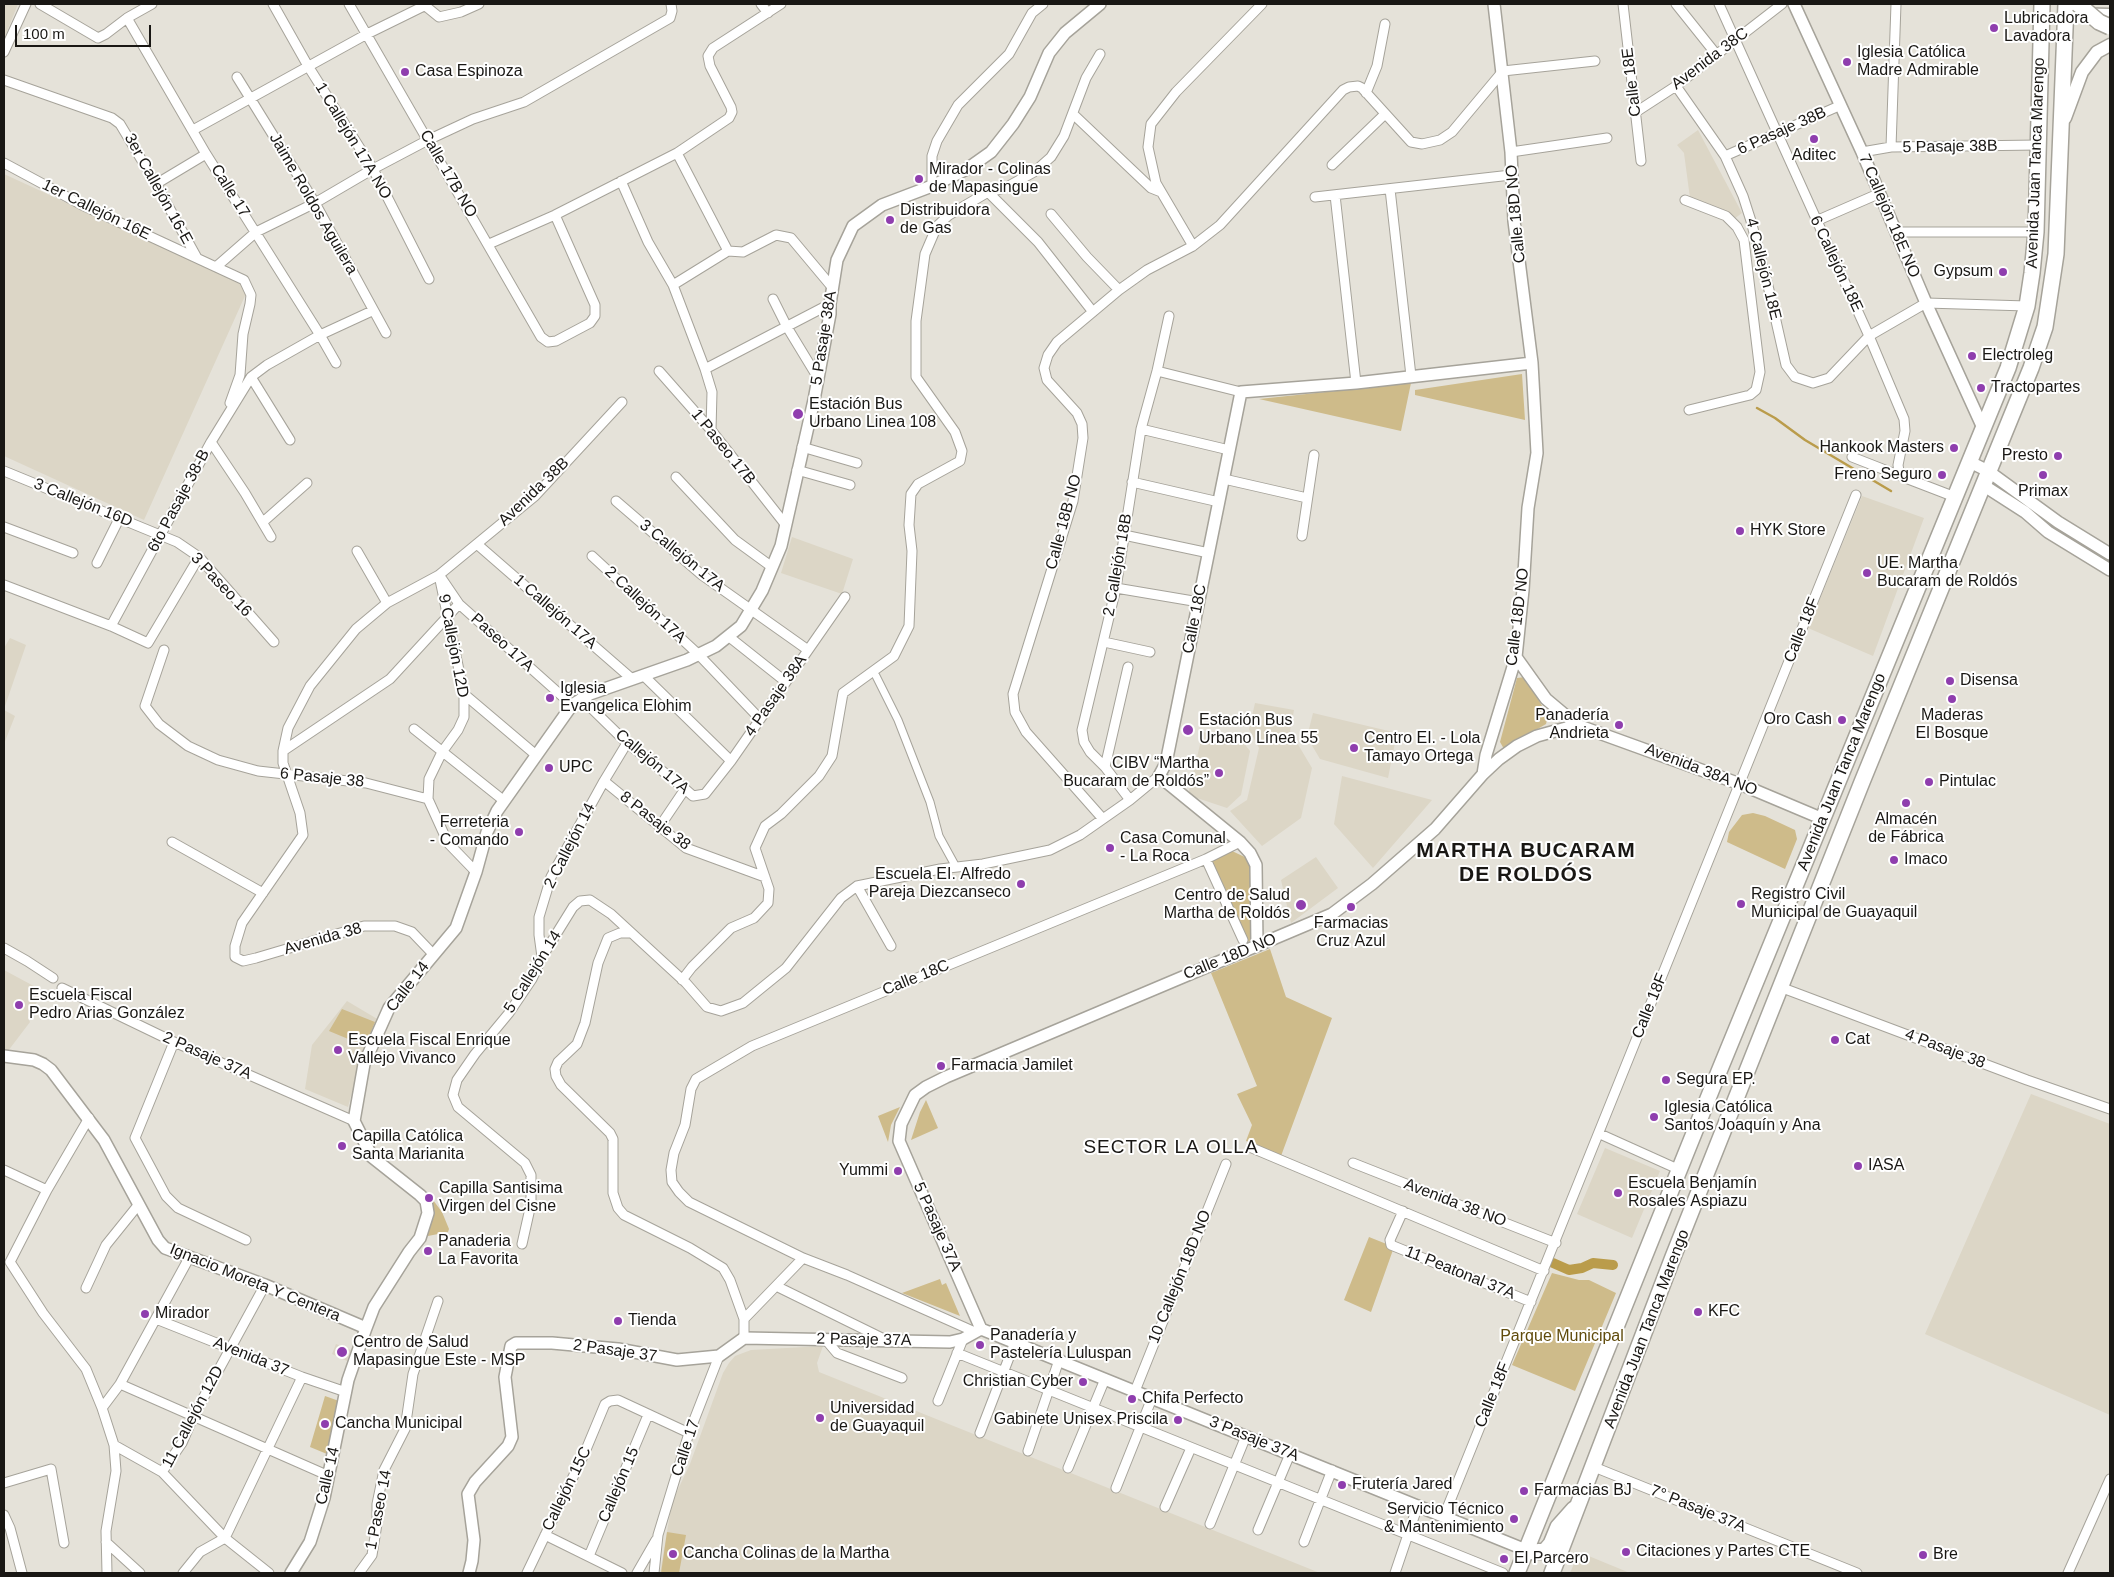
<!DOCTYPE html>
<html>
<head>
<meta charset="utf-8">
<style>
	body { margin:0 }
	#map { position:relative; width:2114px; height:1577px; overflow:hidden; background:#e5e2d9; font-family:Arial,sans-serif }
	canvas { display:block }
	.frame { position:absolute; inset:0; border:5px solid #191714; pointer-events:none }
	.scale { position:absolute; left:15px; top:25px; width:136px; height:22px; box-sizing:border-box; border:2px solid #191714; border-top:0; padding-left:6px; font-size:15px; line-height:18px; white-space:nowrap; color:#191714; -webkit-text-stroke:4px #fff; paint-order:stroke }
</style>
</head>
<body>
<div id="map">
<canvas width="2114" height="1577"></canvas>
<div class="frame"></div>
<div class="scale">100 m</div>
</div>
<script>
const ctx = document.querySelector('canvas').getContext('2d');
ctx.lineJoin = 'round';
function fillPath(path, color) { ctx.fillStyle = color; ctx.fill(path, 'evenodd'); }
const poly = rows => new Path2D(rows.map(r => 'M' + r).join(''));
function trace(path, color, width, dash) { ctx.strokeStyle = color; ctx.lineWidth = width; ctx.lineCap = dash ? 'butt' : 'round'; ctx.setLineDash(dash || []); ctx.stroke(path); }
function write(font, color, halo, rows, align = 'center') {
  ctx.font = font + ' Arial,sans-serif'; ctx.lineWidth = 4; ctx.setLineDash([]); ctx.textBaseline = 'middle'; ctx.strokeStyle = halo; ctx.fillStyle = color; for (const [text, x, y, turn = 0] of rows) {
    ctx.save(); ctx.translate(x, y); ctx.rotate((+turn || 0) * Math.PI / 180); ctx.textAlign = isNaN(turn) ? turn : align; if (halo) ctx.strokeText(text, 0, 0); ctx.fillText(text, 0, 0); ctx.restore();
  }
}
fillPath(poly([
	[4,4,18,4,4,39],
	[1698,130,1742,213,1734,219,1690,198,1684,153,1677,145],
	[4,174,249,287,144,520,4,456],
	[1862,496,1924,518,1873,656,1808,628],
	[792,537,853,559,842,594,781,573],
	[10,638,26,645,4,709,4,648],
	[1255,703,1294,710,1290,731,1312,768,1301,818,1262,846,1230,811,1247,800,1259,748,1249,729],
	[4,710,15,716,4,744],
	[1313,713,1397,733,1388,778,1320,759,1307,737],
	[1203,732,1243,742,1250,751,1241,795,1227,808,1188,795],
	[1342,776,1432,800,1373,868,1334,824],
	[1316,857,1338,888,1291,923,1281,880],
	[4,970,43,991,28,1018,30,1022,8,1051,4,1048],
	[347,1001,379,1020,362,1055,348,1107,305,1089,312,1045],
	[2031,1094,2110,1124,2110,1415,1925,1334],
	[1605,1148,1660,1171,1632,1238,1577,1214],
	[336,1344,351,1350,347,1361,332,1354],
	[823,1346,817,1363,819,1372,1320,1573,660,1573,672,1502,690,1464,723,1373,729,1363,735,1356,751,1350],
	[1579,1552,1630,1573,1570,1573]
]), '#dcd6c6');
fillPath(poly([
	[1522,374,1525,420,1415,395,1415,390],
	[1411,383,1401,431,1259,399],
	[1525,677,1548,716,1546,724,1504,749,1500,742,1517,678],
	[1753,813,1765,816,1795,830,1797,839,1785,869,1727,842,1729,832,1742,815],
	[1232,851,1249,859,1253,863,1254,939,1245,943,1209,860],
	[1270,949,1286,997,1332,1018,1281,1156,1246,1141,1252,1125,1237,1094,1257,1086,1211,973],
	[342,1009,375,1022,365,1046,329,1031],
	[926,1100,938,1128,911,1140,920,1112],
	[900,1107,891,1125,888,1142,878,1116],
	[433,1200,442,1212,449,1229,448,1232,428,1236,426,1233,434,1217,430,1202],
	[1369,1237,1394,1247,1371,1312,1344,1300],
	[1552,1273,1579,1280,1589,1280,1616,1293,1575,1391,1512,1365],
	[940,1279,942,1285,946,1283,960,1316,902,1293],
	[325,1396,339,1401,327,1454,310,1447],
	[667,1532,686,1535,679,1573,661,1573]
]), '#cebb8a');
trace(poly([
	[1757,408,1775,418,1805,440,1891,491]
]), '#ba9c4b', 2.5);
trace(poly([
	[1553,1263,1569,1270,1582,1268,1593,1263,1613,1265]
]), '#ba9c4b', 10);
const pedestrian = poly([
	[876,676,898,720,930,802,939,836,956,867]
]);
const minor = poly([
	[40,4,98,38,106,34,127,18,152,4],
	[273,4,308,66,373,169,429,279],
	[349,4,541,337,548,342,556,341,590,323,595,316,595,305,555,215],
	[423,4,439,17,461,12,479,4],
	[761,4,768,13],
	[1623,4,1641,161],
	[1676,4,1716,54],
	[1719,4,1869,336,1904,419,1905,431,1898,465,1899,471,1903,477,1955,497],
	[127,18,206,154,320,335,336,363],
	[4,52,26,4],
	[237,77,315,203,386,333],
	[4,80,112,118,120,124,156,184,197,258],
	[1676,86,1725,156,1743,196,1751,221,1769,290,1786,365,1795,377,1813,383,1829,378,1869,336,1926,303,2027,306],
	[1366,93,1377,66,1385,24],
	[1636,112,1676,86,1782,4],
	[1073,114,1151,188,1161,192],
	[193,130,367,34,424,6],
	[1891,147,1896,4],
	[1511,152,1607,138],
	[1862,152,1891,147,2038,145],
	[677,153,728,251],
	[1725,156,1839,106],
	[4,163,82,205,244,280,251,295,250,304,243,334,240,375,230,403],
	[1332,165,1385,114],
	[621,181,648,242,673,285,705,369,712,392,711,430],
	[156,184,206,154],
	[932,186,932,156,937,141,958,105,1009,54,1032,13,1043,4],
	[1390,189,1411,376],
	[988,192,1038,242,1093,312],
	[1335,195,1356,383],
	[1315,197,1511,175],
	[1685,200,1726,216,1737,227,1744,240,1760,372,1756,390,1750,395,1689,410],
	[1051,214,1087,257,1119,290],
	[1816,221,1878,194],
	[1895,232,2036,232],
	[489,244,555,215,677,153,729,118,732,112,731,107,710,66,708,56,713,48,781,4],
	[1193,246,1156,183,1148,147,1151,124,1176,92,1262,4],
	[216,267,256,232,315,203,373,169,428,140,473,119,524,102,670,18,672,11,671,4],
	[673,285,728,251,743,252,776,235,791,238,832,287],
	[773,299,787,327,818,378],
	[705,369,830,304],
	[659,371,711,430,785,524],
	[1157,371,1241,392],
	[251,377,290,440],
	[1141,429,1229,450],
	[211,442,245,493,271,537],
	[802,447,857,463],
	[1852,457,1903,477],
	[797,470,850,485],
	[4,471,177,542,199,557,274,642],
	[676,477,735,540,772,567],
	[1224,479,1307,498],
	[1132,482,1219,502],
	[616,501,702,575,808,650],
	[263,522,307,483],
	[4,527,73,553],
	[1124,535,1209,553],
	[1302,536,1314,455],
	[478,545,632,679],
	[357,551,387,603],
	[592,556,698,654,760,719],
	[97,563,119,519],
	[439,575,464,694,464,717,458,730,442,752,429,779,428,799,448,843,476,872],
	[442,579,459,604,572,705],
	[4,585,111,626,148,643,199,557],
	[1116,588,1199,602],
	[111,626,211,442,251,377,267,365,320,335,372,311],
	[728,636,786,682],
	[1104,642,1150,652],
	[164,650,145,706,159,724,188,746,218,760,258,771,366,783,428,799],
	[644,676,731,761],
	[464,694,536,755],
	[581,698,627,743,685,789,693,796,705,794,731,761,845,597],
	[414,729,503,800],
	[283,751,390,679,459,604],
	[1105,767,1128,667],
	[604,781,686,848,765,877],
	[1130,800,1105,767,1090,752,1084,742,1082,730,1116,588,1141,429,1157,371,1169,316],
	[1103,819,1026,732,1015,712,1013,694,1073,501,1083,438,1082,424,1077,413,1047,380,1044,368,1048,355,1057,342,1119,290,1147,270,1193,246,1220,225,1343,90,1349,87,1358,86,1362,88,1411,142,1422,144,1440,140,1452,132,1503,71,1595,61],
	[660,826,685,789],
	[172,842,263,893],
	[1206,859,1243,940],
	[857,886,891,946],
	[631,933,620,933,608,938,598,963,585,1023,577,1044,558,1062,555,1069,556,1076,561,1085,610,1133,613,1139,613,1193,618,1208,624,1215,690,1248,723,1268,730,1280,744,1319,744,1338],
	[4,948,27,961,53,978],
	[433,954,412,932,395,926,364,926,256,958,243,961,235,957,235,946,242,923,303,835,300,813,283,763,283,751,288,728,310,686,356,629,387,603,439,575,535,496,622,402],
	[542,957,539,935,539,917,551,877,604,781,627,743],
	[682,980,692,967,731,928,754,918,768,903,769,889,755,848,765,826,781,814,819,776,832,756,843,693,894,656,909,626,912,551,909,525,911,494,918,484,960,461,962,451,955,432,916,377,916,321,925,254,937,226,949,215,988,192,1005,188,1034,172,1051,157,1064,136,1086,78,1100,54],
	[1780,987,2027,1080,2110,1109],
	[62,988,174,1042,354,1121],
	[174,1042,135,1138,166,1196,178,1208,246,1240],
	[89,1118,47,1190,10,1262,43,1313,86,1369,102,1408,114,1445,116,1471,106,1531,107,1573],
	[1600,1134,1680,1170],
	[1252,1148,1544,1271],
	[1353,1163,1556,1243],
	[4,1170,47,1190],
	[1403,1211,1390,1240,1391,1245,1531,1302],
	[522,1244,531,1204,531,1175,525,1163,458,1107,453,1095,457,1080,475,1054,509,1013,532,979,542,957,573,907,580,901,590,900,611,914,686,983,707,1007,721,1011,743,1003,786,968,841,898,857,886,940,869,983,864,1050,850,1080,835,1130,800,1159,776],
	[265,1285,194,1415,182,1443,162,1472,225,1538,269,1573],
	[776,1286,886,1340],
	[86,1288,106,1245,139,1204],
	[156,1319,302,1377,346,1392],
	[744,1319,803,1258],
	[975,1332,847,1275,803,1258,689,1202,679,1192,672,1182,671,1170,674,1153,685,1125,691,1089,696,1079,752,1046,1206,859,1240,842],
	[826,1340,837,1353,902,1378],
	[957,1353,1503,1573],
	[120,1384,329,1476],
	[1135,1391,1226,1164],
	[938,1401,963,1339],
	[102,1408,120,1384,189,1258],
	[980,1433,1015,1342],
	[114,1445,162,1472],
	[1028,1451,1059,1360],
	[1594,1467,1857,1573],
	[1068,1468,1105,1379],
	[4,1483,51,1469,64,1543],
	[1116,1488,1152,1398],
	[1165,1507,1191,1448],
	[4,1515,10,1528,22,1573],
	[1444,1516,1856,495],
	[1210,1524,1246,1436],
	[1258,1530,1290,1454],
	[545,1535,622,1573],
	[106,1542,140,1573],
	[1304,1542,1332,1470],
	[589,1556,648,1415],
	[183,1573,200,1552,225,1538,302,1377],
	[359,1573,372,1555,377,1524,377,1504,384,1470,405,1429,413,1374,438,1301],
	[527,1573,585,1452,605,1404,610,1401,618,1400,689,1433],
	[637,1573,656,1540],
	[654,1573,658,1535,689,1433,719,1356],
	[1395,1573,1418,1505],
	[2068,1573,2110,1479]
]);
const tertiary = poly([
	[1794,4,1862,152,1926,303,1983,428],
	[1970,462,1988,471,2058,522,2110,554],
	[1983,485,2025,512,2048,532,2110,570],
	[1516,657,1546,699,1577,725,1740,784,1823,819],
	[1483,774,1486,755,1516,657,1523,590,1528,508,1537,453,1532,363,1514,221,1511,152,1494,4],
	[1257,945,1256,865,1250,853,1240,842,1159,776,1166,763,1241,392,1356,383,1532,363],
	[4,1056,34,1060,43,1064,51,1070,104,1140,158,1240,165,1248,265,1285,366,1328],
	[981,1329,899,1141,901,1124,915,1095,926,1087,946,1077,1332,914,1372,884,1435,829,1483,774,1499,759,1517,746,1537,736,1577,725],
	[981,1329,1526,1550],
	[291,1573,310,1542,324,1498,348,1380,366,1328,374,1307,409,1252,420,1238,428,1213,426,1201,420,1195,372,1157,354,1121,364,1064,389,1008,456,928,476,872,487,832,497,811,572,705,590,694,687,660,716,646,741,626,762,591,781,546,814,400,830,314,830,304,837,260,853,226,882,205,932,186,967,169,991,152,1013,124,1030,97,1049,53,1065,33,1100,4],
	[469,1573,472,1561,474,1540,468,1494,475,1482,508,1446,512,1437,505,1377,511,1346,516,1343,552,1343,618,1349,677,1360,719,1356,744,1338,950,1342,963,1339,981,1329]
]);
const secondary = poly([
	[2065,14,2110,15],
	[2065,118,2082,72,2097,52,2110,45]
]);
const primary = poly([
	[1526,1550,1534,1552,1545,1551,1551,1544,1558,1527,1574,1509],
	[1517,1573,1713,1086,2008,368,2027,306,2032,273,2036,232,2042,4],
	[1552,1573,1673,1257,1862,782,2031,368,2045,327,2056,254,2066,4]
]);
trace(pedestrian, '#a6a39a', 9);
trace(minor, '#a6a39a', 11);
trace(tertiary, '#a6a39a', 14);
trace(secondary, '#a6a39a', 15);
trace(primary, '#a6a39a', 18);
trace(pedestrian, '#fff', 7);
trace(minor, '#fff', 9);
trace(tertiary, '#fff', 11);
trace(secondary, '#fff', 12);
trace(primary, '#fff', 15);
const primaryBridge = poly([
	[2078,4,2099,22,2110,27]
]);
trace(primaryBridge, '#a6a39a', 18, []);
trace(primaryBridge, '#fff', 15);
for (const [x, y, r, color] of [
	[1994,28,5,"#8f3eae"],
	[1847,62,5,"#8f3eae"],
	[405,72,5,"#8f3eae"],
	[1814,139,5,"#8f3eae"],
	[919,179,5,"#8f3eae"],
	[890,220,5,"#8f3eae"],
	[2003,272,5,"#8f3eae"],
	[1972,356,5,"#8f3eae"],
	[1981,388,5,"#8f3eae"],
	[798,414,6,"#8f3eae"],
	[1954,448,5,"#8f3eae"],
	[2058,456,5,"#8f3eae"],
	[1942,475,5,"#8f3eae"],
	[2043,475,5,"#8f3eae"],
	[1740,531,5,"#8f3eae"],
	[1867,573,5,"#8f3eae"],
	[1950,681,5,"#8f3eae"],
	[550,698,5,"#8f3eae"],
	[1952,699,5,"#8f3eae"],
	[1842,720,5,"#8f3eae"],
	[1619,725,5,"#8f3eae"],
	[1188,730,6,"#8f3eae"],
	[1354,748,5,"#8f3eae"],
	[549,768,5,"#8f3eae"],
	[1219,773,5,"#8f3eae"],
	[1929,782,5,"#8f3eae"],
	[1906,803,5,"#8f3eae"],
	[519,832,5,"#8f3eae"],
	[1110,848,5,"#8f3eae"],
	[1894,860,5,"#8f3eae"],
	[1021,884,5,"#8f3eae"],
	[1741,904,5,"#8f3eae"],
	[1301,905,6,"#8f3eae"],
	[1351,907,5,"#8f3eae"],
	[19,1005,5,"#8f3eae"],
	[1835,1040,5,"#8f3eae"],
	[338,1050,5,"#8f3eae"],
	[941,1066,5,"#8f3eae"],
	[1666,1080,5,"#8f3eae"],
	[1654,1117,5,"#8f3eae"],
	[342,1146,5,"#8f3eae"],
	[1858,1166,5,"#8f3eae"],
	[898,1171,5,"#8f3eae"],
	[1618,1193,5,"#8f3eae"],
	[429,1198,5,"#8f3eae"],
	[428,1251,5,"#8f3eae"],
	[1698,1312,5,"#8f3eae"],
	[145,1314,5,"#8f3eae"],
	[618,1321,5,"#8f3eae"],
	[980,1345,5,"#8f3eae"],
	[342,1352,6,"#8f3eae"],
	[1083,1382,5,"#8f3eae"],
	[1132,1399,5,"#8f3eae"],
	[820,1418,5,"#8f3eae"],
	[1178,1420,5,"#8f3eae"],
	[325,1424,5,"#8f3eae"],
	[1342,1485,5,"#8f3eae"],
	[1524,1491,5,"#8f3eae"],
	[1514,1519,5,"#8f3eae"],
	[1626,1552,5,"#8f3eae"],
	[673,1554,5,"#8f3eae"],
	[1923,1555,5,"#8f3eae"],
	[1504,1559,5,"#8f3eae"]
]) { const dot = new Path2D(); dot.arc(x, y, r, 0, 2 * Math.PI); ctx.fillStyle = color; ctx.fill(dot); trace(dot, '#fff', 2); }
write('16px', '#191714', '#fff', [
	["Lubricadora",2004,19],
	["Lavadora",2004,37],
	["Iglesia Católica",1857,53],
	["Madre Admirable",1857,71],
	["Casa Espinoza",415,72],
	["Aditec",1814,156,"center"],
	["Mirador - Colinas",929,170],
	["de Mapasingue",929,188],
	["Distribuidora",900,211],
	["de Gas",900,229],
	["Gypsum",1993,272,"right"],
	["Electroleg",1982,356],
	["Tractopartes",1991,388],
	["Estación Bus",809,405],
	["Urbano Linea 108",809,423],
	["Hankook Masters",1944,448,"right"],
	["Presto",2048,456,"right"],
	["Freno Seguro",1932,475,"right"],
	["Primax",2043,492,"center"],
	["HYK Store",1750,531],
	["UE. Martha",1877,564],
	["Bucaram de Roldós",1877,582],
	["Disensa",1960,681],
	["Iglesia",560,689],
	["Evangelica Elohim",560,707],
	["Panadería",1609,716,"right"],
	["Andrieta",1609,734,"right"],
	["Maderas",1952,716,"center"],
	["El Bosque",1952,734,"center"],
	["Oro Cash",1832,720,"right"],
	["Estación Bus",1199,721],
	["Urbano Línea 55",1199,739],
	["Centro EI. - Lola",1364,739],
	["Tamayo Ortega",1364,757],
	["CIBV “Martha",1209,764,"right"],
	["Bucaram de Roldós”",1209,782,"right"],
	["UPC",559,768],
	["Pintulac",1939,782],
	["Almacén",1906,820,"center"],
	["de Fábrica",1906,838,"center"],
	["Ferreteria",509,823,"right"],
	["- Comando",509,841,"right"],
	["Casa Comunal",1120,839],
	["- La Roca",1120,857],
	["Imaco",1904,860],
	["Escuela EI. Alfredo",1011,875,"right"],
	["Pareja Diezcanseco",1011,893,"right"],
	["Registro Civil",1751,895],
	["Municipal de Guayaquil",1751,913],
	["Centro de Salud",1290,896,"right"],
	["Martha de Roldós",1290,914,"right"],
	["Farmacias",1351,924,"center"],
	["Cruz Azul",1351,942,"center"],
	["Escuela Fiscal",29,996],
	["Pedro Arias González",29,1014],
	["Cat",1845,1040],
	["Escuela Fiscal Enrique",348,1041],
	["Vallejo Vivanco",348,1059],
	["Farmacia Jamilet",951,1066],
	["Segura EP.",1676,1080],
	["Iglesia Católica",1664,1108],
	["Santos Joaquín y Ana",1664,1126],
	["Capilla Católica",352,1137],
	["Santa Marianita",352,1155],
	["IASA",1868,1166],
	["Yummi",888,1171,"right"],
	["Escuela Benjamín",1628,1184],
	["Rosales Aspiazu",1628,1202],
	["Capilla Santisima",439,1189],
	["Virgen del Cisne",439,1207],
	["Panaderia",438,1242],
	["La Favorita",438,1260],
	["KFC",1708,1312],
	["Mirador",155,1314],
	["Tienda",628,1321],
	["Panadería y",990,1336],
	["Pastelería Luluspan",990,1354],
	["Centro de Salud",353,1343],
	["Mapasingue Este - MSP",353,1361],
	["Christian Cyber",1073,1382,"right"],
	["Chifa Perfecto",1142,1399],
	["Universidad",830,1409],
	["de Guayaquil",830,1427],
	["Gabinete Unisex Priscila",1168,1420,"right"],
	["Cancha Municipal",335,1424],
	["Frutería Jared",1352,1485],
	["Farmacias BJ",1534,1491],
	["Servicio Técnico",1504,1510,"right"],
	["& Mantenimiento",1504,1528,"right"],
	["Citaciones y Partes CTE",1636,1552],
	["Cancha Colinas de la Martha",683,1554],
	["Bre",1933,1555],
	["El Parcero",1514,1559]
], 'left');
write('16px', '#191714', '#fff', [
	["Avenida 38C",1710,59,-37],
	["Calle 18E",1632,82,-97],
	["6 Pasaje 38B",1782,131,-24],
	["1 Callejón 17A NO",353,141,59],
	["5 Pasaje 38B",1950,147,-1],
	["Avenida Juan Tanca Marengo",2036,163,-88],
	["Calle 17B NO",448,174,60],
	["3er Callejón 16-E",158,189,61],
	["Calle 17",230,191,58],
	["Jaime Roldos Aguilera",313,204,60],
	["1er Callejón 16E",96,210,26],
	["Calle 18D NO",1516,214,-95],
	["7 Callejón 18E NO",1889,216,67],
	["6 Callejón 18E",1836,264,65],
	["4 Callejón 18E",1763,269,76],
	["5 Pasaje 38A",824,338,-81],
	["1 Paseo 17B",723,447,51],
	["Avenida 38B",534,492,-44],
	["6to Pasaje 38-B",179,501,-62],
	["3 Callejón 16D",83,503,22],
	["Calle 18B NO",1064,522,-75],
	["3 Callejón 17A",682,556,39],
	["2 Callejón 18B",1118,565,-80],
	["3 Paseo 16",221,585,47],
	["2 Callejón 17A",645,605,43],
	["1 Callejón 17A",555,612,41],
	["Calle 18D NO",1518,617,-83],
	["Calle 18C",1195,619,-79],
	["Calle 18F",1802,630,-68],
	["Paseo 17A",502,643,42],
	["9 Callejón 12D",453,646,79],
	["4 Pasaje 38A",776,696,-55],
	["Callejón 17A",652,762,40],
	["Avenida 38A NO",1701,770,21],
	["Avenida Juan Tanca Marengo",1842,772,-68],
	["6 Pasaje 38",322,778,6],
	["8 Pasaje 38",655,821,38],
	["2 Callejón 14",570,846,-63],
	["Avenida 38",323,939,-16],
	["Calle 18D NO",1230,957,-22],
	["5 Callejón 14",533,972,-58],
	["Calle 18C",916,978,-22],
	["Calle 14",408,987,-52],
	["Calle 18F",1650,1006,-68],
	["4 Pasaje 38",1945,1049,21],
	["2 Pasaje 37A",207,1056,24],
	["Avenida 38 NO",1455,1203,21],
	["5 Pasaje 37A",937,1227,66],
	["11 Peatonal 37A",1460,1273,22],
	["10 Callejón 18D NO",1180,1277,-68],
	["Ignacio Moreta Y Centera",255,1283,22],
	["Avenida Juan Tanca Marengo",1647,1329,-69],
	["2 Pasaje 37A",864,1340,1],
	["2 Pasaje 37",615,1351,8],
	["Avenida 37",251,1357,22],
	["Calle 18F",1493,1395,-68],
	["11 Callejón 12D",193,1417,-62],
	["3 Pasaje 37A",1254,1439,22],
	["Calle 17",686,1448,-72],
	["Calle 14",328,1476,-77],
	["Callejón 15",619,1485,-67],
	["Callejón 15C",567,1489,-64],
	["7° Pasaje 37A",1698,1509,22],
	["1 Paseo 14",379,1510,-79]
]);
write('16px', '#604b0b', '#fff', [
	["Parque Municipal",1562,1337]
]);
ctx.letterSpacing = '1px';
write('19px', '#191714', '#fff', [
	["SECTOR LA OLLA",1171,1148]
]);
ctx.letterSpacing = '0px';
ctx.letterSpacing = '1px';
write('bold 21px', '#191714', '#fff', [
	["MARTHA BUCARAM",1526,851],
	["DE ROLDÓS",1526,875]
]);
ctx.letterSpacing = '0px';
</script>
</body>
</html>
